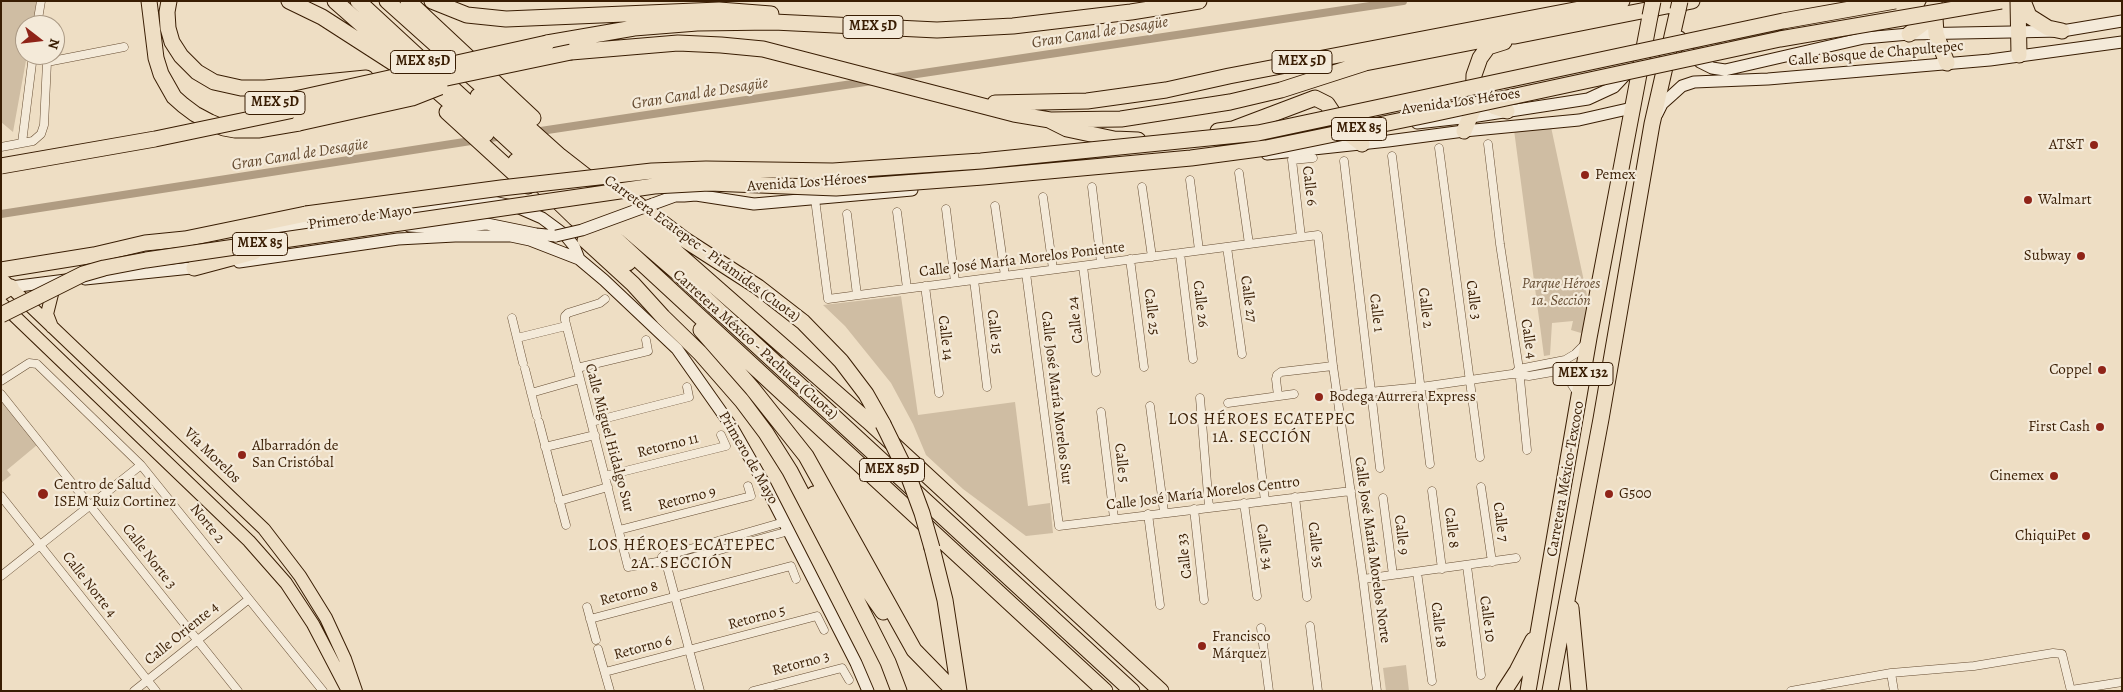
<!DOCTYPE html>
<html>
<head>
<meta charset="utf-8">
<style>
	body { margin:0 }
	#map { position:relative; width:2123px; height:692px; overflow:hidden; background:#eedec4; font-family:Alegreya,serif }
	canvas { display:block }
	.frame { position:absolute; inset:0; border:2px solid #391d03; pointer-events:none }
	.north { position:absolute; left:15px; top:15px; width:50px; height:50px; box-sizing:border-box; background:#f4ead9; border:1px solid #a99883; border-radius:50%; rotate:106deg; font-size:14px; font-weight:700; line-height:20px; text-align:center; color:#391d03 }
	.north::after { content:''; display:block; margin:auto; width:18px; height:22px; background:#8f2418; clip-path:polygon(50% 0,100% 100%,50% 72%,0 100%) }
</style>
</head>
<body>
<div id="map">
<canvas width="2123" height="692"></canvas>
<div class="frame"></div>
<div class="north">N</div>
</div>
<script>
const ctx = document.querySelector('canvas').getContext('2d');
ctx.lineJoin = 'round';
function fillPath(path, color) { ctx.fillStyle = color; ctx.fill(path, 'evenodd'); }
const poly = rows => new Path2D(rows.map(r => 'M' + r).join(''));
function trace(path, color, width, dash) { ctx.strokeStyle = color; ctx.lineWidth = width; ctx.lineCap = dash ? 'butt' : 'round'; ctx.setLineDash(dash || []); ctx.stroke(path); }
function write(font, color, halo, rows, align = 'center') {
  ctx.font = font + ' Alegreya,serif'; ctx.lineWidth = 4.5; ctx.setLineDash([]); ctx.textBaseline = 'middle'; ctx.strokeStyle = halo; ctx.fillStyle = color; for (const [text, x, y, turn = 0] of rows) {
    ctx.save(); ctx.translate(x, y); ctx.rotate((+turn || 0) * Math.PI / 180); ctx.textAlign = isNaN(turn) ? turn : align; if (halo) ctx.strokeText(text, 0, 0); ctx.fillText(text, 0, 0); ctx.restore();
  }
}
fillPath(poly([
	[1,1,37,1,33,25,25,25,25,55,27,55,13,132,1,122],
	[1551,127,1588,300,1585,326,1581,333,1571,330,1573,321,1552,323,1550,355,1544,356,1514,130],
	[901,296,918,415,1015,402,1028,506,1050,503,1053,533,1026,536,963,489,926,455,913,424,891,383,845,326,823,305],
	[1,398,37,445,7,470,11,475,1,483],
	[1406,665,1409,691,1386,691,1383,668]
]), '#cfbda3');
trace(poly([
	[890,78,1403,1],
	[534,132,872,81],
	[1,214,503,136]
]), '#b09c82', 8);
const street = poly([
	[37,25,41,1],
	[22,143,33,55],
	[1488,144,1500,244,1519,369,1527,450],
	[1,147,33,141,41,134,44,125,47,62,124,47],
	[1439,148,1480,457],
	[1392,156,1430,464],
	[1344,161,1380,468],
	[1239,173,1249,244],
	[1190,180,1199,250],
	[1092,187,1101,263],
	[1142,187,1152,257],
	[1043,197,1053,269],
	[815,199,828,299,1318,235,1333,366,1363,579,1377,691],
	[995,206,1005,276],
	[946,209,955,282],
	[897,212,907,288],
	[847,214,857,295],
	[1301,237,1292,160,1313,158],
	[1227,247,1242,354],
	[1180,253,1193,359],
	[1130,259,1144,367],
	[1083,266,1096,372],
	[1026,273,1059,526,1351,491],
	[974,280,987,387],
	[925,286,939,393],
	[605,299,600,303,568,313,565,316,565,320,628,567,657,562,667,563,676,562,789,531],
	[512,318,523,363],
	[517,338,566,326],
	[577,368,648,351,646,340],
	[525,369,537,416],
	[1516,372,1519,369,1565,360,1575,354,1586,343],
	[1560,374,1564,373,1567,368,1564,363,1560,362],
	[1,381,29,363,37,364,141,465,323,691],
	[531,393,580,379],
	[1,394,238,691],
	[1337,395,1421,387,1512,374,1529,376,1552,372,1560,374,1569,380,1577,393],
	[1278,396,1276,379,1277,375,1281,372,1333,366],
	[1200,398,1209,507],
	[1228,403,1294,394],
	[1150,406,1164,512],
	[1101,412,1114,518],
	[539,422,552,472],
	[591,422,689,397,687,387],
	[1257,436,1265,501],
	[545,447,595,435],
	[553,476,566,525],
	[605,476,726,446,721,435],
	[1481,487,1492,562],
	[1432,491,1442,569],
	[1,496,156,691],
	[1295,497,1307,597],
	[1383,498,1393,575],
	[559,501,608,487],
	[1244,503,1257,596],
	[1194,509,1204,600],
	[1148,514,1160,605],
	[619,530,751,496,748,486],
	[664,555,700,691],
	[662,557,784,522],
	[1467,566,1481,675],
	[1417,572,1432,681],
	[1,576,141,465],
	[1363,579,1516,558],
	[587,607,596,640],
	[590,619,791,566,796,579],
	[1310,626,1318,691],
	[1261,628,1269,691],
	[598,649,610,691],
	[605,672,817,616,824,630],
	[1891,673,1894,691],
	[2071,690,2122,682],
	[134,691,249,599],
	[753,691,842,668,849,680],
	[1791,691,1891,673,1974,666,2053,653,2062,654,2071,691]
]);
const secondary = poly([
	[1680,37,1690,54,1700,62,1712,68,1725,70,1864,38,1909,34,2062,31,2122,21],
	[1657,114,1662,104,1671,96,1682,86,1694,82,1768,79,1990,60,2122,42],
	[1417,123,1471,117,1588,99,1614,87,1630,70],
	[1267,154,1388,141,1464,131,1579,120,1632,108],
	[653,204,675,196,684,196,696,195,754,204,912,190],
	[409,226,441,228,487,224,536,234,556,236],
	[250,232,295,227,449,205,493,202,517,207,542,218,565,235,574,246,579,259],
	[239,262,398,239,455,236,511,236,530,240,579,259,604,280,677,349,732,427,764,483,856,663,868,691],
	[85,279,201,267],
	[11,287,66,280]
]);
const primary = poly([
	[1,278,264,529,300,576,326,618,345,659,356,691],
	[1,303,249,541,286,583,313,624,348,691],
	[52,327,47,314,53,290,58,286]
]);
const highway = poly([
	[149,1,156,58,161,74,174,97,183,105,195,114,210,122,224,128,235,130,258,130,299,123],
	[169,1,167,12,168,28,172,42,181,56,197,72,214,82,241,88,265,88,366,78],
	[289,1,322,17,395,64],
	[335,1,486,134],
	[358,1,1105,691],
	[387,1,560,156,619,202,868,421,1161,691],
	[408,1,533,118],
	[432,1,467,15,506,19,719,10,771,14],
	[1934,1,1936,34,1947,63],
	[2018,1,2019,55],
	[2023,1,2029,16,2048,28,2062,31],
	[1909,34,1925,22,1934,4],
	[547,43,634,28,697,23,774,22,937,30,1013,26,1131,12,1199,1],
	[571,52,678,43,721,45,763,49,1014,114,1050,120,1121,119,1230,102,1281,90,1365,63,1504,36,1515,36,1692,1],
	[478,96,545,158,678,273,1132,691],
	[1481,96,1495,107,1507,111],
	[995,103,1087,101,1166,90,1229,76,1622,1],
	[447,112,528,186],
	[1051,121,1067,129,1114,139,1138,140],
	[1218,131,1233,129,1315,98,1327,104,1345,131,1362,144],
	[1464,131,1473,110,1474,75,1480,58,1488,47,1504,42],
	[516,161,575,218,628,263],
	[619,190,685,240,758,287,803,322,841,361,866,394,883,424],
	[585,240,633,284,663,317,700,353,742,401,766,433,790,471,838,563,888,662,899,691],
	[194,268,254,252],
	[1,270,94,255,145,243,185,239,306,214],
	[1,293,11,287],
	[701,330,752,388,806,456,914,650,954,691],
	[814,494,862,582,883,612],
	[932,548,945,600,959,691],
	[1571,608,1579,691],
	[1504,691,1517,671,1533,640],
	[1528,691,1589,338,1650,16],
	[1550,691,1601,419,1652,124,1678,10]
]);
trace(street, '#664d33', 9);
trace(secondary, '#391d03', 13);
trace(primary, '#391d03', 14);
trace(highway, '#391d03', 17);
trace(street, '#f4ead9', 8);
trace(secondary, '#f4ead9', 11);
trace(primary, '#eedec4', 12);
trace(highway, '#eedec4', 15);
const secondaryBridge = poly([
	[556,236,582,230,653,204]
]);
const highwayBridge = poly([
	[1678,10,1680,1],
	[1650,16,1653,1],
	[268,105,547,43],
	[299,123,412,98,440,87],
	[1,166,155,139,571,52],
	[306,214,501,188,652,171,706,169,833,171,981,161,1258,133,1783,21,1895,1],
	[1,315,83,274,104,268,146,260,654,186,709,183,836,188,983,177,1191,158,1266,148,1432,114,1780,39,2001,1],
	[883,424,908,475,922,513,932,548]
]);
trace(secondaryBridge, '#391d03', 13, []);
trace(highwayBridge, '#391d03', 17, []);
trace(secondaryBridge, '#f4ead9', 11);
trace(highwayBridge, '#eedec4', 15);
for (const [x, y, r, color] of [
	[2094,145,5,"#8f2418"],
	[1585,175,5,"#8f2418"],
	[2028,200,5,"#8f2418"],
	[2081,256,5,"#8f2418"],
	[2102,370,5,"#8f2418"],
	[1319,397,5,"#8f2418"],
	[2100,427,5,"#8f2418"],
	[242,455,5,"#8f2418"],
	[2054,476,5,"#8f2418"],
	[43,494,6,"#8f2418"],
	[1609,494,5,"#8f2418"],
	[2086,536,5,"#8f2418"],
	[1202,646,5,"#8f2418"]
]) { const dot = new Path2D(); dot.arc(x, y, r, 0, 2 * Math.PI); ctx.fillStyle = color; ctx.fill(dot); trace(dot, '#f4ead9', 2); }
for (const [x, y, w] of [
	[873,27,60],
	[423,62,65],
	[1302,62,60],
	[275,103,60],
	[1359,129,55],
	[260,244,55],
	[1583,374,60],
	[892,470,65]
]) { const box = new Path2D(); box.roundRect(x - w / 2, y - 11.5, w, 23, 4); ctx.fillStyle = '#f4ead9'; ctx.fill(box); trace(box, '#391d03', 1); }
write('bold 14px', '#391d03', null, [
	["MEX 5D",873,27],
	["MEX 85D",423,62],
	["MEX 5D",1302,62],
	["MEX 5D",275,103],
	["MEX 85",1359,129],
	["MEX 85",260,244],
	["MEX 132",1583,374],
	["MEX 85D",892,470]
]);
write('15px', '#391d03', '#f4ead9', [
	["Calle Bosque de Chapultepec",1876,54,-5],
	["Avenida Los Héroes",1461,102,-8],
	["Avenida Los Héroes",807,183,-4],
	["Calle 6",1309,186,83],
	["Primero de Mayo",360,218,-8],
	["Carretera Ecatepec - Pirámides (Cuota)",702,249,36],
	["Calle José María Morelos Poniente",1022,260,-7],
	["Calle 27",1248,299,82],
	["Calle 3",1473,300,82],
	["Calle 26",1200,304,83],
	["Calle 2",1425,308,83],
	["Calle 25",1151,312,83],
	["Calle 1",1376,313,83],
	["Calle 24",1076,320,-97],
	["Calle 15",994,332,83],
	["Calle 14",945,338,83],
	["Calle 4",1528,339,81],
	["Carretera México - Pachuca (Cuota)",755,345,42],
	["Calle José María Morelos Sur",1056,398,83],
	["Calle Miguel Hidalgo Sur",609,438,75],
	["Retorno 11",668,446,-14],
	["Vía Morelos",212,456,44],
	["Primero de Mayo",748,458,60],
	["Calle 5",1121,463,83],
	["Carretera México-Texcoco",1566,479,-80],
	["Calle José María Morelos Centro",1203,494,-7],
	["Retorno 9",687,499,-14],
	["Calle 7",1500,522,82],
	["Norte 2",207,524,51],
	["Calle 8",1451,528,83],
	["Calle 9",1401,535,83],
	["Calle 35",1315,545,83],
	["Calle 34",1264,547,82],
	["Calle José María Morelos Norte",1372,550,82],
	["Calle 33",1185,556,-97],
	["Calle Norte 3",149,557,52],
	["Calle Norte 4",89,585,52],
	["Retorno 8",629,594,-15],
	["Retorno 5",757,618,-15],
	["Calle 10",1487,619,82],
	["Calle 18",1438,625,83],
	["Calle Oriente 4",182,634,-39],
	["Retorno 6",643,648,-15],
	["Retorno 3",801,664,-15]
]);
write('15px', '#391d03', '#f4ead9', [
	["AT&T",2084,145,"right"],
	["Pemex",1595,175],
	["Walmart",2038,200],
	["Subway",2071,256,"right"],
	["Coppel",2092,370,"right"],
	["Bodega Aurrera Express",1329,397],
	["First Cash",2090,427,"right"],
	["Albarradón de",252,446],
	["San Cristóbal",252,463],
	["Cinemex",2044,476,"right"],
	["Centro de Salud",54,485],
	["ISEM Ruiz Cortinez",54,502],
	["G500",1619,494],
	["ChiquiPet",2076,536,"right"],
	["Francisco",1212,637],
	["Márquez",1212,654]
], 'left');
write('italic 15px', '#664d33', '#f4ead9', [
	["Parque Héroes",1561,284],
	["1a. Sección",1561,301]
]);
write('italic 16px', '#63492f', '#f4ead9', [
	["Gran Canal de Desagüe",1100,33,-9],
	["Gran Canal de Desagüe",700,94,-9],
	["Gran Canal de Desagüe",300,155,-9]
]);
ctx.letterSpacing = '1px';
write('16px', '#391d03', '#f4ead9', [
	["LOS HÉROES ECATEPEC",1262,420],
	["1A. SECCIÓN",1262,438],
	["LOS HÉROES ECATEPEC",682,546],
	["2A. SECCIÓN",682,564]
]);
ctx.letterSpacing = '0px';
</script>
</body>
</html>
